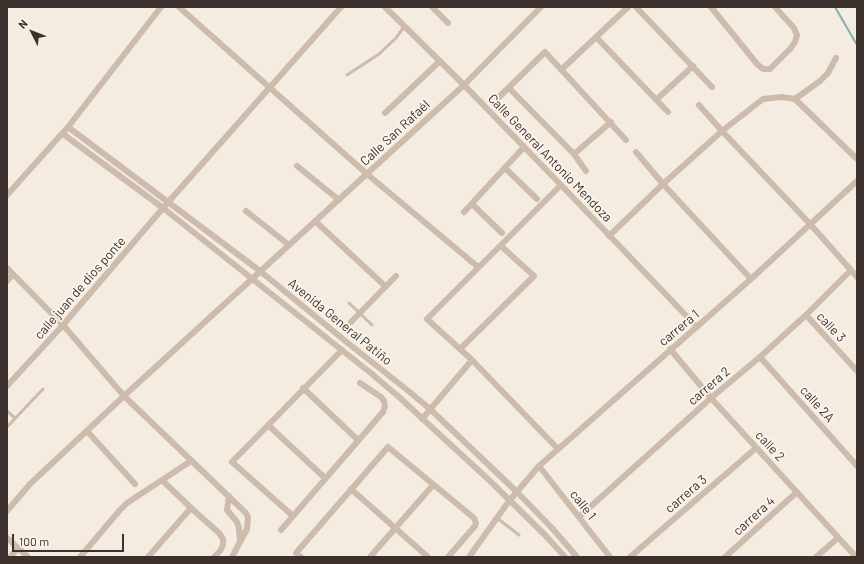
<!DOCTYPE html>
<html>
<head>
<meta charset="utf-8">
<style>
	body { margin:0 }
	#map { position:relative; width:864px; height:564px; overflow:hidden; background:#f4ebe1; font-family:Barlow,sans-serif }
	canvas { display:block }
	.frame { position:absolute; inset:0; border:8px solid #3b302b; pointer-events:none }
	.north { position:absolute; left:12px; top:12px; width:40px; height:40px; -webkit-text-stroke:3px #fbf5ee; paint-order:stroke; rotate:312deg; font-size:11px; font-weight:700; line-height:16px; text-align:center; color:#3b302b }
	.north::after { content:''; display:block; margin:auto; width:14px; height:18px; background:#3b302b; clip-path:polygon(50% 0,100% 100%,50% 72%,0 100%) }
	.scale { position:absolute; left:12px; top:534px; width:112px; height:18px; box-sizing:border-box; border:2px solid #3b302b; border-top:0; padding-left:5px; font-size:12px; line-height:14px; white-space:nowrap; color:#3b302b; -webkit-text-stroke:3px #fbf5ee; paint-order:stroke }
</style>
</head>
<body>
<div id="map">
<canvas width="864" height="564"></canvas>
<div class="frame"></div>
<div class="north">N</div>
<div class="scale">100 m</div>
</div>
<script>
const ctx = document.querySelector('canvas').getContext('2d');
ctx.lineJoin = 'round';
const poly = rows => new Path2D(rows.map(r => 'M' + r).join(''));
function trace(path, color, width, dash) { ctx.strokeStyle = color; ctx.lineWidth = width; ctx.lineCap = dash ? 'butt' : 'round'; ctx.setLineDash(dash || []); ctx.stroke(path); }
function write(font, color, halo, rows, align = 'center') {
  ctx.font = font + ' Barlow,sans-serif'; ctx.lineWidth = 3.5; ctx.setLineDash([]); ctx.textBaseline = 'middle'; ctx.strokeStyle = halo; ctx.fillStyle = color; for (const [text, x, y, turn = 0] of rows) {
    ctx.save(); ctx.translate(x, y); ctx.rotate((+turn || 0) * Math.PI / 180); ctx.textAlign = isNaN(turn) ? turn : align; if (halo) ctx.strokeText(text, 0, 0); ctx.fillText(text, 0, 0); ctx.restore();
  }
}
trace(poly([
	[835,7,857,45]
]), '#7fb0b2', 2);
trace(poly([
	[347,75,379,54,396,38,404,27],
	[349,303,372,325],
	[7,411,15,418],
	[7,427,43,389],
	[497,518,519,535]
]), '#cdbbac', 3);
trace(poly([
	[179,7,367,174,478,267],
	[385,7,464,85,561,185,697,327],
	[432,7,448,23],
	[636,7,712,87],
	[711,7,757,64,763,69,770,69,790,49,795,42,797,35,794,28,775,7],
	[596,37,668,112],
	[561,70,628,7],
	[509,88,574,154,611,122],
	[497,99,545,52,626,140],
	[795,99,820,81,828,73,836,58],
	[656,100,693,66],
	[699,105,722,131,811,225,857,277],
	[385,113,440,61],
	[68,127,260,271,349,344,406,389,430,409,517,492,552,528,577,557],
	[63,134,163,208,372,374,399,397,490,481,545,535,565,557],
	[636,152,663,184,751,279],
	[574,154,586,171],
	[297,166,339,200],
	[505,168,537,199],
	[7,195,68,127,161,7],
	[472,204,502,233],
	[246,211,289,245],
	[464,212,524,147],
	[315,221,385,286],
	[609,236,663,184,722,131,763,99,782,97,795,99,857,159],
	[7,268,63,325,124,396,246,513,248,517,247,529,232,557],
	[7,281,13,274],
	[806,315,857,371],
	[351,322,396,276],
	[460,349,534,276,501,246],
	[670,349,711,398,856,557],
	[760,357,857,466],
	[7,386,63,325,163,208,341,7],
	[303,388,358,440],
	[422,419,472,360],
	[268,425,325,478],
	[87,431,135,484],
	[558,449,472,360,427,319,561,185],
	[539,466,610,557],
	[162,480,191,508],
	[351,489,428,557],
	[229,496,227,510,237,522,239,528,240,542],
	[7,511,30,484,124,396,464,85,541,7],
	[293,516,232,462,342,350],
	[579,517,711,398,760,357,806,315,851,270],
	[281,530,383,412,385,406,384,401,381,397,360,383],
	[7,538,28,557],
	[10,557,18,548],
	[80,557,120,510,127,503,191,461],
	[148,557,191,508,219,533,223,539,223,545,220,551,214,557],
	[301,557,296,553,388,447,474,518,476,523,475,526,448,557],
	[370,557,433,485],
	[469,557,509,501,539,466,751,279,857,181],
	[630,557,756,448],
	[725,557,797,492],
	[816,557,838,538]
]), '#cdbbac', 6);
write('13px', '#3b302b', '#fbf5ee', [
	["Calle San Rafaél",395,133,-43],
	["Calle General Antonio Mendoza",550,158,46],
	["calle juan de dios ponte",80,288,-49],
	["Avenida General Patiño",340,322,39],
	["calle 3",831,327,47],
	["carrera 1",679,328,-40],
	["carrera 2",709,386,-41],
	["calle 2A",817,404,48],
	["calle 2",770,446,47],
	["carrera 3",686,494,-41],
	["calle 1",583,505,52],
	["carrera 4",754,516,-42]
]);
</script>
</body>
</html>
